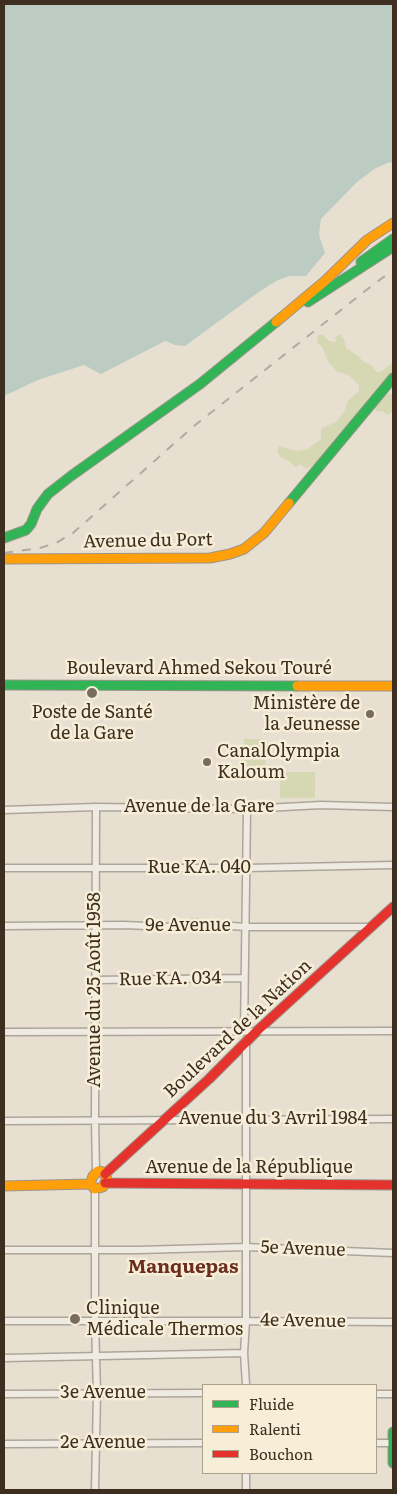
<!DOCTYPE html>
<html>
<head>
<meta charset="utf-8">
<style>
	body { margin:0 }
	#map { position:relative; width:397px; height:1494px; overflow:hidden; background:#e7e0d1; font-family:Literata,serif }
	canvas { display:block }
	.frame { position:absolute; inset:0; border:5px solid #3d2e20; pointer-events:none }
	.legend { position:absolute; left:202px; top:1384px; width:175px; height:90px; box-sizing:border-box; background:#f7eed8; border:1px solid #ada18e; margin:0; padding:6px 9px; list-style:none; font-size:15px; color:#3d2e20 }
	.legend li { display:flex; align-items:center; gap:10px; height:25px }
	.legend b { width:25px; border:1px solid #ada18e }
</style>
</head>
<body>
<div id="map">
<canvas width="397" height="1494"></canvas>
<div class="frame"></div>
<ul class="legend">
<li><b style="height:6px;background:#30b455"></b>Fluide</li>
<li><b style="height:6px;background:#ff9f0a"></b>Ralenti</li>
<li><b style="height:6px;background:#e5322d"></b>Bouchon</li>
</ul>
</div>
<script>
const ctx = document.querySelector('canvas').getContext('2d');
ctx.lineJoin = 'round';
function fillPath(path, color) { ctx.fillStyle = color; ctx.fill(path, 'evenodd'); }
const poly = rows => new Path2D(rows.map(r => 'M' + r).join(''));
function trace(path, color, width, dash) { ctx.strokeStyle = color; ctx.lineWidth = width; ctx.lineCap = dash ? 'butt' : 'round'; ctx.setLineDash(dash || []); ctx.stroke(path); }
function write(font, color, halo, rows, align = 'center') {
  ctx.font = font + ' Literata,serif'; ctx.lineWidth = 5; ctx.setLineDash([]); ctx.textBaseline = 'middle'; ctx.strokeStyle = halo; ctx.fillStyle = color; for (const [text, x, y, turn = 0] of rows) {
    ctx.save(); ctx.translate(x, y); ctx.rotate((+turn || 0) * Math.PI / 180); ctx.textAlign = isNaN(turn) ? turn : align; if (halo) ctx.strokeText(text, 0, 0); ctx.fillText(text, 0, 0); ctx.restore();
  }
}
fillPath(poly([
	[340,334,344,339,346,348,358,356,364,362,371,365,376,372,381,372,391,364,393,364,393,374,383,394,392,394,393,411,387,415,382,411,376,411,374,407,318,463,306,469,300,464,297,467,294,466,290,462,280,457,277,451,279,446,297,451,308,449,321,439,321,429,337,421,345,410,347,402,359,391,359,385,349,375,338,372,329,363,322,347,317,343,318,335,323,335,329,341,336,342,335,337],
	[244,739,265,739,266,777,245,777],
	[280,772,315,772,315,798,280,798]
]), '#d6d7b3');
fillPath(poly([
	[4,4,393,4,393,163,390,162,376,168,357,182,321,219,319,235,325,253,306,276,290,276,276,281,256,294,185,346,175,345,165,341,101,374,84,365,38,380,4,396]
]), '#bcccc2');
const street = poly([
	[4,810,96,807,247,809,321,805,393,807],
	[4,868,247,868,393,865],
	[4,926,124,925,171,927,193,923,245,927,371,927],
	[95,980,244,978],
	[4,1032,393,1031],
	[244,1032,247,809],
	[4,1121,393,1119],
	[96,1173,95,1119,96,807],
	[95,1189,95,1322,97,1393,95,1490],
	[4,1250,139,1250,245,1247,393,1253],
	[4,1321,246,1321,393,1322],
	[4,1358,244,1353],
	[246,1385,244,1353,246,1321,246,1043],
	[4,1394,203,1393],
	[376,1394,393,1394],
	[376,1443,393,1443],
	[4,1444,203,1443],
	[246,1473,246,1490]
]);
const fast = poly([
	[361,262,393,239],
	[308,302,393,247],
	[289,503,393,378],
	[4,538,26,530,31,524,37,509,48,494,71,476,200,384,276,322],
	[4,685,297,686],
	[393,1432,393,1463]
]);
const slow = poly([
	[276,322,325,281,367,240,393,223],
	[4,559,210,558,230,554,244,549,264,533,289,503],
	[297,686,393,686],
	[98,1171,103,1172,107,1179,103,1187,95,1189,90,1184,93,1176,98,1171],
	[4,1186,90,1184]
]);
const jam = poly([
	[105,1174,209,1079,258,1030,393,907],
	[105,1183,393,1185]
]);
trace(street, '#ada599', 9);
trace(fast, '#9c958a', 11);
trace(slow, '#9c958a', 11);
trace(jam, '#9c958a', 11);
trace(street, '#efebe3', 6);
trace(fast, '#30b455', 9);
trace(slow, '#ff9f0a', 9);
trace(jam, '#e5322d', 9);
trace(poly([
	[4,553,40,548,56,543,73,533,194,426,365,291,393,270]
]), '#afaaa2', 2, [9, 9]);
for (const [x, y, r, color] of [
	[92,693,6,"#786c5e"],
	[370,714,5,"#786c5e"],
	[207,762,5,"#786c5e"],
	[75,1319,6,"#786c5e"]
]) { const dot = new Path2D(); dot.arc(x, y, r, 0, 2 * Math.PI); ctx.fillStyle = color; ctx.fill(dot); trace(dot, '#f7eed8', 2); }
write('18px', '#3d2e20', '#f7eed8', [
	["Avenue du Port",148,541,-1],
	["Boulevard Ahmed Sekou Touré",199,669],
	["Avenue de la Gare",199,807],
	["Rue KA. 040",199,868],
	["9e Avenue",188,926],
	["Rue KA. 034",170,979,-1],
	["Avenue du 25 Août 1958",95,990,-90],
	["Boulevard de la Nation",238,1029,-43],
	["Avenue du 3 Avril 1984",273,1119],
	["Avenue de la République",249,1168],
	["5e Avenue",303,1249,2],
	["4e Avenue",303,1321,1],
	["3e Avenue",103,1393],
	["2e Avenue",103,1443]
]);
write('18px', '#3d2e20', '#f7eed8', [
	["Ministère de",360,704,"right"],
	["la Jeunesse",360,725,"right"],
	["Poste de Santé",92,713,"center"],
	["de la Gare",92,734,"center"],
	["CanalOlympia",217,752],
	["Kaloum",217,773],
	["Clinique",86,1309],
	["Médicale Thermos",86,1330]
], 'left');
write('bold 19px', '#6b2e1e', '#f7eed8', [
	["Manquepas",183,1267]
]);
</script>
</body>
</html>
